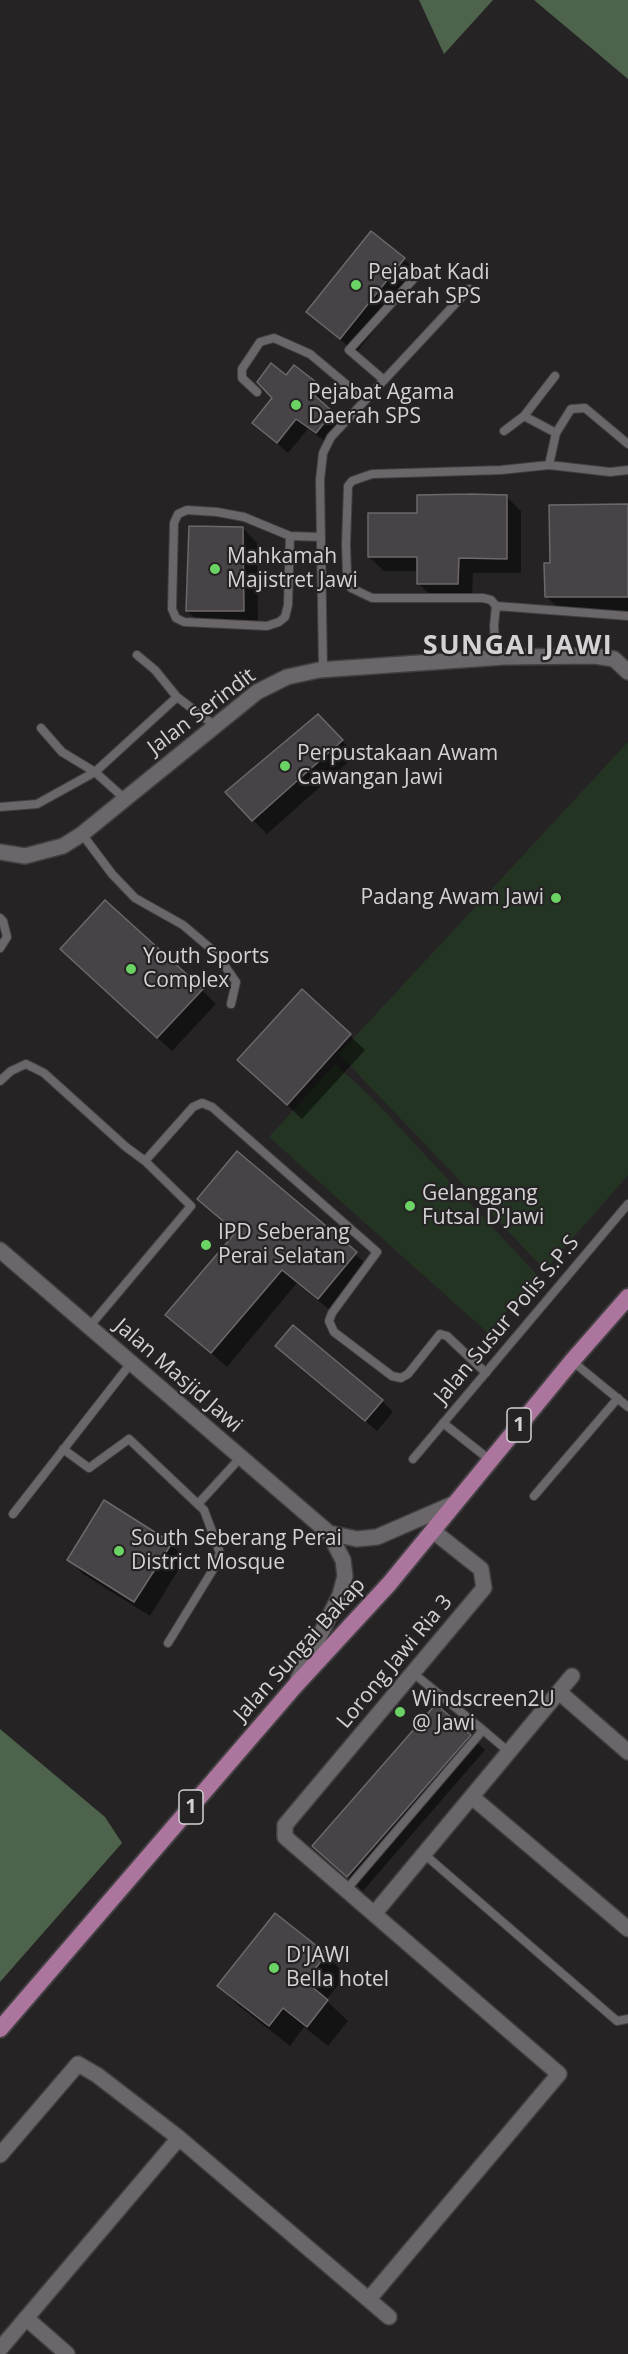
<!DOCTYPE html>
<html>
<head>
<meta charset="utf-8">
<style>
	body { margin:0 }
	canvas { display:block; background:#262325 }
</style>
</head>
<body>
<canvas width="628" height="2354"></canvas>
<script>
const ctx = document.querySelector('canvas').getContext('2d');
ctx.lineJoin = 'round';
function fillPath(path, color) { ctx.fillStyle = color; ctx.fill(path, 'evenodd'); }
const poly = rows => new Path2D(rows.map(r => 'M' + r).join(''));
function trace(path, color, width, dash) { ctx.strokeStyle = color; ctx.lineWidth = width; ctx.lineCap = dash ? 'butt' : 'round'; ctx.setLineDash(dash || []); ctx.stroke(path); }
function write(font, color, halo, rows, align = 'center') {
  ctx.font = font + ' "Open Sans",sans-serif'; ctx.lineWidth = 4.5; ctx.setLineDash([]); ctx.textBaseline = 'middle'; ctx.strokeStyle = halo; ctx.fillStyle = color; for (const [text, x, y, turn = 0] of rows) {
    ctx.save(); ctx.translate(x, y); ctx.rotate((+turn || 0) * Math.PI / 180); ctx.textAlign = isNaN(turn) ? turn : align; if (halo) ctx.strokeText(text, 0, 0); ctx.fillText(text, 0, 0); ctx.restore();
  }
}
fillPath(poly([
	[628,742,628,1175,545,1270,339,1054],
	[335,1064,372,1098,538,1276,488,1333,269,1137]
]), '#243423');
fillPath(poly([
	[419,0,493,0,444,54],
	[534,0,628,0,628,79],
	[0,1729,105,1817,122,1843,0,1982]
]), '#4e634b');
fillPath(poly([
	[404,259,419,274,356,353,308,312],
	[287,377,315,383,326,394,321,404,343,424,328,443,308,429,288,453,254,423],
	[506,496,521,511,521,573,473,573,472,599,433,598,418,583,418,571,384,571,369,557,419,514],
	[628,506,628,611,561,611,546,596,552,565],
	[243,528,257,543,258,625,202,625,187,611],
	[333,731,356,755,267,834,253,820],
	[76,964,202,990,216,1004,172,1051],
	[302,991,365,1050,302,1119,239,1060],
	[237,1153,371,1268,333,1313,297,1283,227,1367,167,1315,237,1233,199,1198],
	[289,1357,382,1401,393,1412,377,1431],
	[171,1544,185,1559,150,1616,83,1574,69,1559],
	[470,1736,485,1750,363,1891,314,1846],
	[326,1955,346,1975,326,2000,348,2021,328,2046,304,2027,290,2046,239,2006,219,1986]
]), '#0007');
const building = poly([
	[371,231,405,258,340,339,306,312,371,231],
	[271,363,286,375,294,365,316,382,311,392,333,412,316,433,296,419,277,443,252,423,272,398,257,382,271,363],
	[469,494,507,495,507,559,459,558,458,584,417,584,417,557,368,557,368,513,417,513,417,495,469,494],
	[628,504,628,597,545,597,544,563,550,563,549,505,628,504],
	[189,526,243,527,244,611,186,611,189,526],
	[318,714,343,740,252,821,225,792,318,714],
	[105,900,203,989,157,1038,60,949,105,900],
	[302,989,351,1034,287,1105,237,1060,302,989],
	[237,1151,357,1252,318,1299,282,1270,211,1353,165,1315,236,1232,197,1199,237,1151],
	[293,1325,383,1400,365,1421,275,1346,293,1325],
	[104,1500,172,1543,134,1602,67,1560,104,1500],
	[436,1704,471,1735,347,1877,312,1846,436,1704],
	[275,1913,327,1954,305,1981,328,2000,307,2027,283,2008,269,2026,217,1986,275,1913]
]);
fillPath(building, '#474346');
trace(building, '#6c686b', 1.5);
const service = poly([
	[384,380,349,350,418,274],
	[257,392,242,378,242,369,260,342,274,338,310,354,365,400],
	[524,416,556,433],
	[504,431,524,416,555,376],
	[549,465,556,433,571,409,585,408,628,444],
	[628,470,610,472,549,465,501,470,372,474,352,481,348,486,346,545,347,573,351,588,372,598,483,598,491,600,496,606,628,616],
	[290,536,244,517,217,512,187,510,178,514,174,523,172,609,176,618,184,622,267,626,279,622,285,617,288,605,290,536,321,537],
	[137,655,155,670,177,697,214,725],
	[496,658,494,626,496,606],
	[323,670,320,480,323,453,331,437,469,289],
	[41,728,62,752,95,772,125,799],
	[0,807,37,804,95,772,177,697],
	[82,834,112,874,135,898,183,925,216,953,236,982,231,1004],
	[0,918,3,921,7,937,0,948],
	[0,1081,11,1071,26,1064,44,1073,126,1147,145,1161,191,1206,89,1327],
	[145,1161,193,1107,202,1103,212,1107,377,1252,332,1313,329,1321,334,1332,392,1376,401,1378,408,1374,440,1334,447,1336,486,1373],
	[572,1361,628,1407],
	[443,1423,490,1460],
	[63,1449,89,1468,129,1439,204,1510,220,1553,214,1568,168,1643],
	[413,1459,628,1204],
	[534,1496,618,1398],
	[198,1504,241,1457],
	[13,1514,131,1363],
	[483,1730,509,1752],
	[424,1854,617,2021,628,2019],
	[346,1890,483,1730,413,1673]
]);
const minor = poly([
	[0,852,25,856,63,846,82,834,125,799,257,692,287,677,319,670,504,657,595,656,614,659,628,672],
	[0,1250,329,1533,343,1560,345,1576,340,1595,298,1679],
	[329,1533,357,1539,377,1537,453,1504],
	[559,1692,628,1752],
	[472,1797,628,1929],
	[374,1914,572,1676],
	[0,2155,78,2064,97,2075,179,2138,389,2317],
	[369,2299,559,2074,285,1837,285,1825,484,1588,481,1569,433,1531],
	[26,2318,67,2354],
	[0,2349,179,2138]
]);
const trunk = poly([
	[0,2029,295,1686,389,1584,572,1361,628,1297]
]);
trace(service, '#423f41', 10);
trace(minor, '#423f41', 18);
trace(trunk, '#423f41', 20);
trace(service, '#6a6669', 8);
trace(minor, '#6a6669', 15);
trace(trunk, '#ac759e', 16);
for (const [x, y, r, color] of [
	[356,285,6,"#6bd363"],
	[296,405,6,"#6bd363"],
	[215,569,6,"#6bd363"],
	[285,766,6,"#6bd363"],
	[556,898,6,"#6bd363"],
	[131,969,6,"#6bd363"],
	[410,1206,6,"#6bd363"],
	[206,1245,6,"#6bd363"],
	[119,1551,6,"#6bd363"],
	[400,1712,6,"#6bd363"],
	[274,1968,6,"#6bd363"]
]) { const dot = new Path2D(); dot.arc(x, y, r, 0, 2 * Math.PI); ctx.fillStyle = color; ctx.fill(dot); trace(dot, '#262325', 2); }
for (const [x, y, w] of [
	[519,1425,24],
	[191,1807,24]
]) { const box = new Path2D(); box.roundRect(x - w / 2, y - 17, w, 34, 4.5); ctx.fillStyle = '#262325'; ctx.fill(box); trace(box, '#d4d2d4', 1.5); }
write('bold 20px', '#d4d2d4', null, [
	["1",519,1425],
	["1",191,1807]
]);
write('21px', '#d4d2d4', '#262325', [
	["Pejabat Kadi",368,273],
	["Daerah SPS",368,297],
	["Pejabat Agama",308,393],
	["Daerah SPS",308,417],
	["Mahkamah",227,557],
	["Majistret Jawi",227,581],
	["Perpustakaan Awam",297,754],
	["Cawangan Jawi",297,778],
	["Padang Awam Jawi",544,898,"right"],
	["Youth Sports",143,957],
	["Complex",143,981],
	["Gelanggang",422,1194],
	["Futsal D'Jawi",422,1218],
	["IPD Seberang",218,1233],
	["Perai Selatan",218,1257],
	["South Seberang Perai",131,1539],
	["District Mosque",131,1563],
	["Windscreen2U",412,1700],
	["@ Jawi",412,1724],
	["D'JAWI",286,1956],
	["Bella hotel",286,1980]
], 'left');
write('21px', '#d4d2d4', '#262325', [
	["Jalan Serindit",202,712,-37],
	["Jalan Susur Polis S.P.S",507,1320,-50],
	["Jalan Masjid Jawi",178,1376,41],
	["Jalan Sungai Bakap",300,1650,-48],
	["Lorong Jawi Ria 3",395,1662,-50]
]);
ctx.letterSpacing = '1.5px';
write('bold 27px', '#d4d2d4', '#262325', [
	["SUNGAI JAWI",518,646]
]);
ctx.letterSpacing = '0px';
</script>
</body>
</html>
